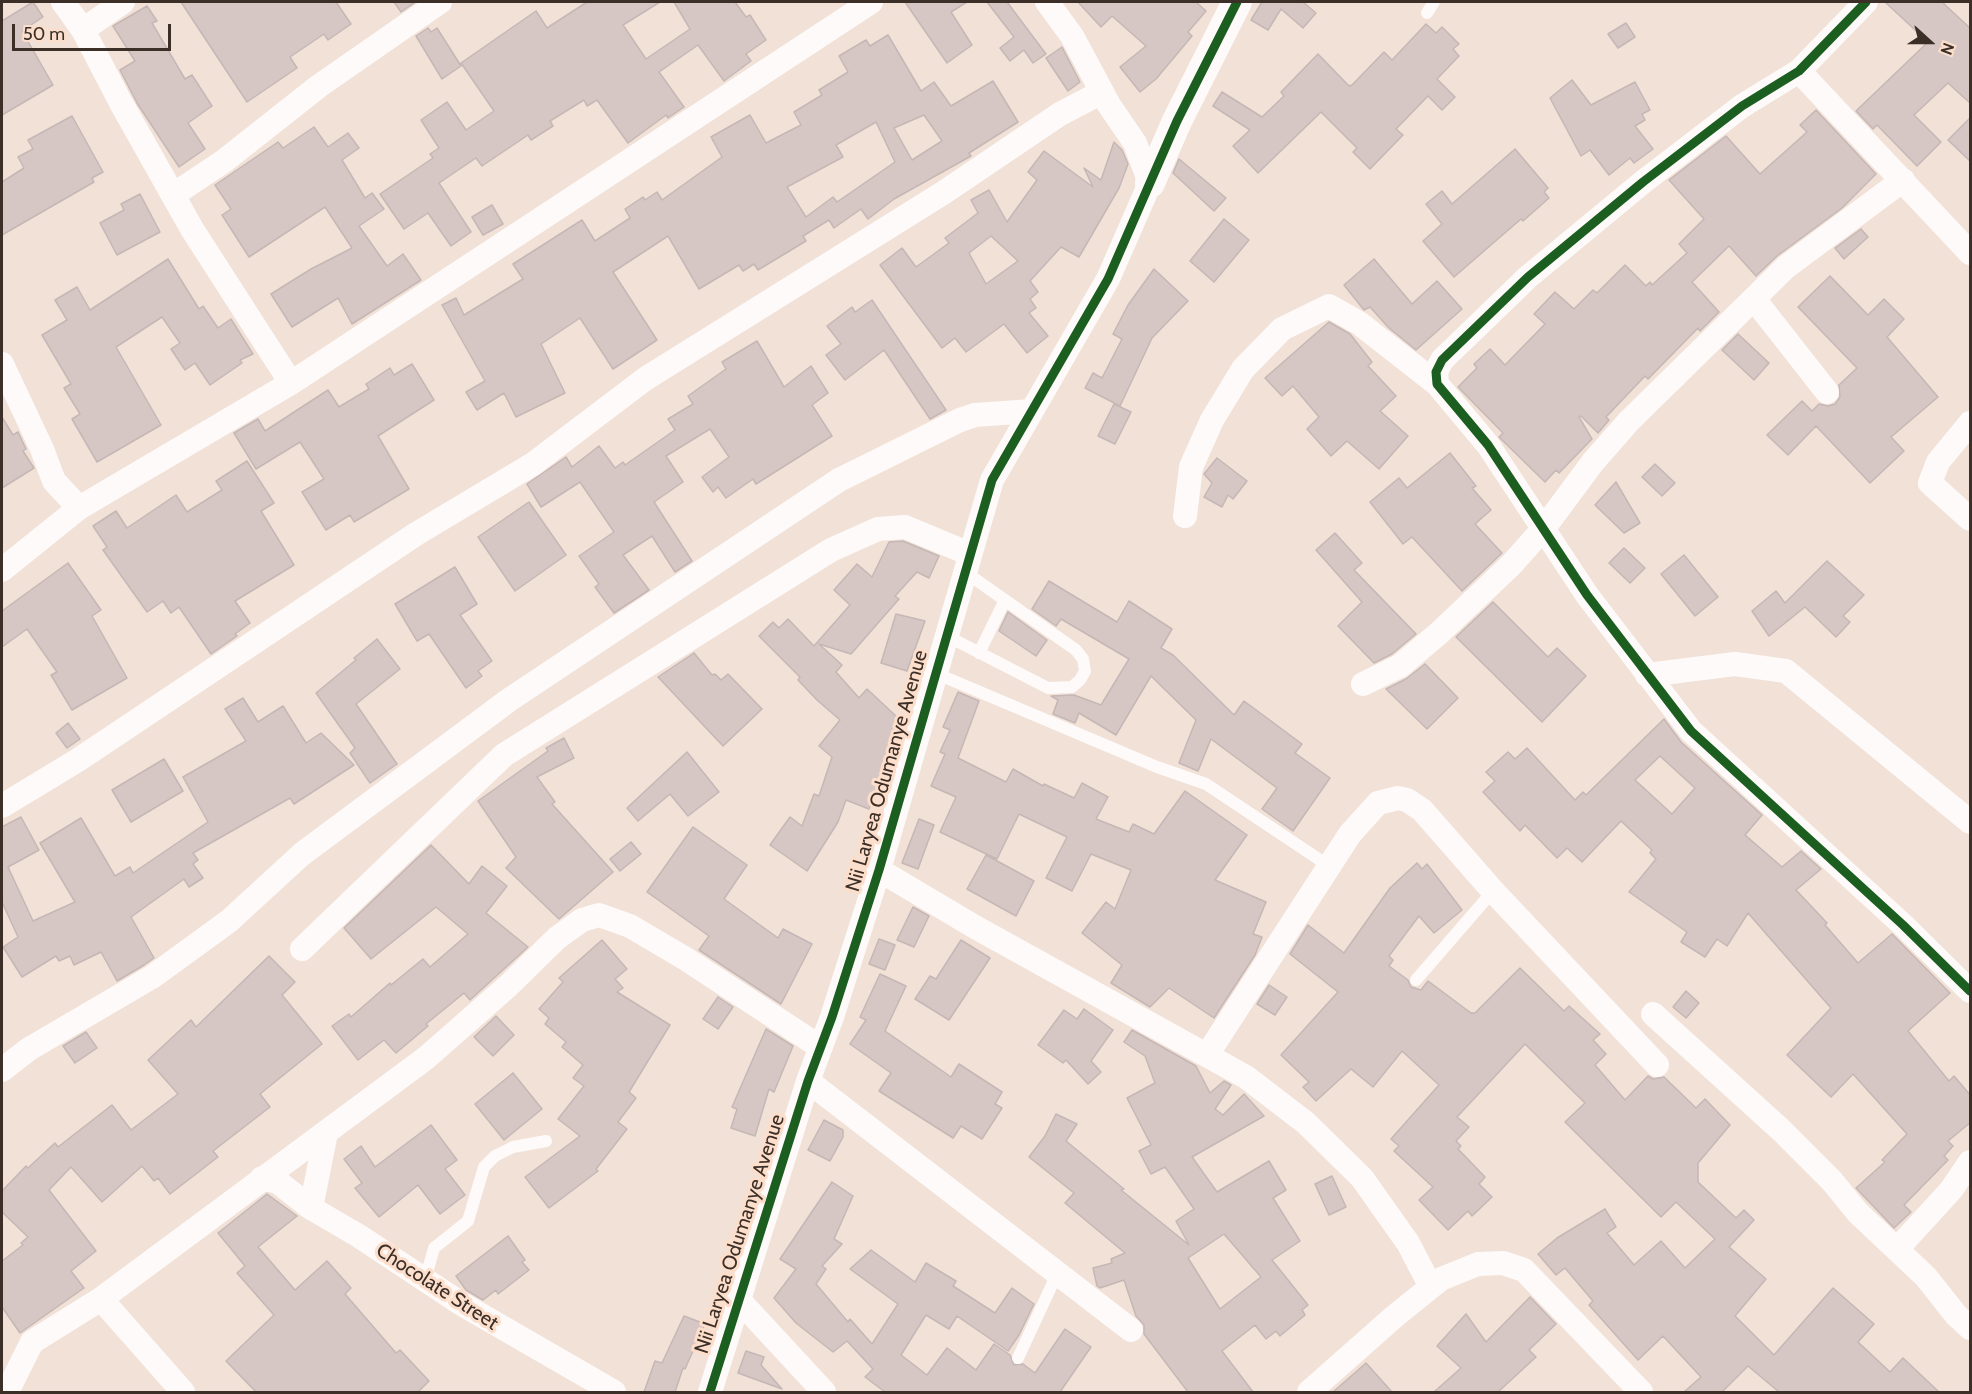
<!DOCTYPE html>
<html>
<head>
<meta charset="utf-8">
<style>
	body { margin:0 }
	#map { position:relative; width:1972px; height:1394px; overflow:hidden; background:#f1e1d6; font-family:Cabin,sans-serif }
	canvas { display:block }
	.frame { position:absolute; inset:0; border:3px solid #3b2f28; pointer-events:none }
	.north { position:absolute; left:1900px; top:12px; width:60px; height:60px; -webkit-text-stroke:4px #fcdecb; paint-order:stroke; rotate:111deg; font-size:16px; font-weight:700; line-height:24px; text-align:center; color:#3b2f28 }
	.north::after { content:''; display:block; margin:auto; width:21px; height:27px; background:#3b2f28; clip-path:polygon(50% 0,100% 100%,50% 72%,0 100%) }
	.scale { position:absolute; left:12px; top:24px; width:159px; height:27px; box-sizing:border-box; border:3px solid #3b2f28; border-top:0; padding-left:8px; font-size:18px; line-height:21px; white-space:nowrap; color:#3b2f28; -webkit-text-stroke:4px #fcdecb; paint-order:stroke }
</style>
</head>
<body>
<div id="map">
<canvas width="1972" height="1394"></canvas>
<div class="frame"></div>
<div class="north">N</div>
<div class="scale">50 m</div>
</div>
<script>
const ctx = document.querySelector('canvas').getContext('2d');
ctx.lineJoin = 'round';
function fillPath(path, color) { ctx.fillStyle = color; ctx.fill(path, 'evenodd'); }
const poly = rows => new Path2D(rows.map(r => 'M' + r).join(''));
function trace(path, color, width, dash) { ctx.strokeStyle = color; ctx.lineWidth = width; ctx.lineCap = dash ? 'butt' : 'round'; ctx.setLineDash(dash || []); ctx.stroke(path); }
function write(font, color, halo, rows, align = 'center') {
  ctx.font = font + ' Cabin,sans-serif'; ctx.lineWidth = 6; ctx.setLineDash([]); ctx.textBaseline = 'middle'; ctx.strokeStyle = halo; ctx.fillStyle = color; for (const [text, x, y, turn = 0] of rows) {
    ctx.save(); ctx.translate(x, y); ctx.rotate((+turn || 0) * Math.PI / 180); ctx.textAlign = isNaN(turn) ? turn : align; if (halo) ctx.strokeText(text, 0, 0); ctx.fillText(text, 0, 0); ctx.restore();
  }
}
const building = poly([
	[33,2,43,17,22,31,53,85,2,115,2,21,33,2],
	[181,2,336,2,351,24,328,40,324,34,290,57,297,68,247,102,181,2],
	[394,2,413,2,414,3,401,12,394,2],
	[587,2,660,2,623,25,646,59,690,29,674,2,735,2,746,17,750,15,766,40,746,54,751,61,724,81,698,45,659,72,684,107,668,118,666,115,628,143,597,100,587,106,584,100,550,121,553,126,531,140,528,135,482,166,476,158,439,183,471,232,451,246,428,213,404,229,380,194,433,158,430,154,439,148,421,120,447,102,466,130,494,111,461,63,536,11,547,28,587,2],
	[905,2,967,2,951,12,972,45,947,63,905,2],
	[987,2,1007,2,1046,54,1033,63,1024,50,1010,61,1000,48,1014,37,987,2],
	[1078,2,1196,2,1206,11,1188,32,1192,36,1156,79,1140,92,1120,67,1146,46,1112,16,1101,27,1078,2],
	[1262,2,1303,2,1316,13,1303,28,1281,9,1268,30,1251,20,1262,2],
	[1885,2,1942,2,1971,29,1971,104,1948,83,1914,115,1941,142,1917,166,1877,125,1873,129,1856,111,1928,42,1885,2],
	[147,6,157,21,152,23,185,79,192,75,212,106,188,123,205,149,179,167,137,103,120,70,135,61,113,26,147,6],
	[1626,23,1635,37,1618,48,1608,34,1626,23],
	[1426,24,1436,33,1442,27,1459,44,1453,49,1459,56,1437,79,1455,97,1442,110,1428,96,1396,129,1403,135,1370,169,1353,152,1357,148,1321,112,1258,173,1233,146,1250,130,1213,106,1222,92,1262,117,1284,96,1281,92,1318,54,1349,86,1352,85,1384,52,1392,60,1426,24],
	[428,28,431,32,437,28,461,66,442,79,416,36,428,28],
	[888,35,921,91,934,82,951,106,993,81,1018,122,969,153,971,156,894,199,868,219,861,209,834,228,829,220,803,236,806,241,758,270,754,264,743,271,739,265,699,289,668,236,613,272,657,340,613,369,580,318,541,344,565,393,516,417,504,393,477,410,466,392,485,381,442,305,456,298,464,315,523,279,513,264,582,220,595,241,630,218,625,209,643,197,645,200,657,192,662,200,722,157,711,137,750,115,766,143,801,125,794,112,822,95,819,90,848,72,839,56,866,40,870,46,888,35],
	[924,115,942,141,912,160,894,128,924,115],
	[876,122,895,162,837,202,833,197,806,217,787,187,843,157,836,145,876,122],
	[1062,47,1080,82,1068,91,1046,58,1062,47],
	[1572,80,1591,105,1635,82,1650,110,1642,114,1645,120,1635,126,1653,149,1634,163,1630,158,1609,175,1590,150,1581,156,1550,98,1572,80],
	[1816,110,1876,174,1842,208,1777,256,1756,276,1729,246,1692,282,1719,312,1700,331,1698,328,1648,379,1645,376,1606,417,1609,420,1598,433,1581,416,1579,417,1592,439,1559,473,1556,470,1545,482,1502,440,1499,437,1503,433,1458,387,1477,368,1474,364,1490,349,1505,365,1545,324,1534,314,1555,292,1574,309,1593,290,1597,293,1625,265,1646,286,1650,282,1652,285,1687,253,1679,244,1704,219,1669,180,1726,136,1760,174,1807,132,1800,125,1816,110],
	[72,116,103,172,92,178,94,182,2,235,2,182,24,168,18,157,33,149,28,140,72,116],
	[1971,117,1971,162,1948,140,1971,117],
	[314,127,328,147,348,133,359,148,342,160,365,198,372,193,384,209,359,226,387,266,403,254,421,280,352,324,338,298,292,327,271,294,311,269,352,248,325,207,249,257,222,215,231,209,215,185,278,142,283,148,314,127],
	[1114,142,1122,150,1128,164,1119,188,1079,257,1061,247,1030,281,1038,292,1030,299,1036,308,1029,313,1048,336,1027,353,1004,324,966,352,955,338,942,348,880,265,902,248,916,267,949,243,945,238,978,213,971,200,989,190,1007,222,1037,180,1028,172,1044,151,1093,187,1084,168,1101,180,1114,142],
	[991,236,1018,261,986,284,969,253,991,236],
	[1515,149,1548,188,1544,192,1549,198,1523,221,1521,219,1454,277,1423,241,1442,224,1426,204,1442,191,1452,204,1515,149],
	[1179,159,1226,198,1214,211,1173,173,1179,159],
	[140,194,160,232,117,255,100,223,124,210,121,204,140,194],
	[492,205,503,224,483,235,472,217,492,205],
	[1224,219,1249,240,1214,282,1190,261,1224,219],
	[1861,229,1868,237,1844,259,1835,248,1861,229],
	[168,259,199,309,203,306,218,328,231,319,253,354,240,360,242,363,210,385,195,363,185,370,171,349,180,343,162,317,116,347,161,425,97,462,72,419,80,414,64,388,71,384,42,335,67,320,55,300,77,287,90,310,168,259],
	[1374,259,1412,304,1437,281,1462,309,1416,350,1389,328,1370,307,1364,310,1344,285,1374,259],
	[1154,269,1188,301,1152,338,1120,406,1085,388,1093,373,1102,378,1122,339,1113,334,1128,305,1154,269],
	[1830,276,1868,315,1884,299,1904,319,1887,337,1938,397,1891,437,1904,451,1870,483,1816,426,1788,455,1767,435,1802,401,1812,411,1819,404,1828,406,1835,404,1840,397,1839,385,1857,368,1798,307,1830,276],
	[872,300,946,410,939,414,930,419,884,350,845,380,826,355,841,344,827,326,852,307,855,312,872,300],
	[1329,322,1350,334,1372,362,1368,366,1396,396,1380,411,1408,436,1379,469,1347,441,1331,456,1307,429,1319,417,1293,386,1282,396,1265,378,1329,322],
	[1738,334,1769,363,1754,380,1722,350,1738,334],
	[757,341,784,387,811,366,828,393,812,405,832,436,756,484,753,479,726,498,718,487,713,492,702,477,729,457,710,429,666,456,683,482,654,502,692,561,675,572,652,536,623,555,649,590,614,613,595,587,599,584,579,556,614,532,580,482,541,507,527,484,566,457,572,467,599,446,615,468,623,462,625,465,675,430,668,419,693,404,688,396,726,369,722,362,757,341],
	[412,364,434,400,378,436,409,489,354,522,350,515,326,530,302,492,324,479,300,442,256,469,234,433,258,419,265,431,328,390,339,407,369,389,366,384,390,368,394,375,412,364],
	[1114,404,1131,412,1115,444,1098,436,1114,404],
	[2,417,13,435,18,432,26,449,23,451,34,468,2,488,2,417],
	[1450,453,1476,486,1472,488,1491,510,1475,524,1502,553,1462,591,1412,537,1403,544,1370,502,1399,478,1407,488,1450,453],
	[1217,458,1247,481,1233,499,1228,495,1222,507,1204,497,1212,483,1204,474,1217,458],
	[247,461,274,503,261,511,294,565,235,601,250,623,235,634,237,636,211,654,179,607,171,613,163,601,147,612,103,550,107,547,93,526,116,511,127,528,176,495,187,512,222,490,216,481,247,461],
	[1655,464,1675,483,1662,496,1642,477,1655,464],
	[1616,482,1640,523,1624,533,1595,505,1616,482],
	[529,502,566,555,515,591,478,537,529,502],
	[1335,533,1362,563,1354,570,1416,634,1392,654,1374,663,1338,626,1362,602,1316,550,1335,533],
	[903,541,939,556,929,578,917,572,895,596,899,599,851,654,819,644,842,665,836,672,859,698,867,689,897,717,893,744,869,809,846,800,838,822,807,871,770,845,790,817,802,826,814,794,819,796,832,757,819,746,840,720,817,700,798,680,800,677,759,636,773,622,779,628,788,619,814,646,850,605,834,590,857,564,872,577,889,542,903,541],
	[1624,548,1645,568,1630,583,1609,563,1624,548],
	[1684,555,1718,597,1695,616,1661,574,1684,555],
	[1827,561,1864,595,1843,616,1850,622,1836,637,1805,607,1769,636,1752,611,1776,591,1785,603,1827,561],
	[68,563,101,610,92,616,127,678,72,710,51,675,57,672,27,629,2,647,2,611,68,563],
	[455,567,477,604,460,615,492,661,478,671,482,676,466,688,429,634,417,641,395,604,455,567],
	[1049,581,1117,622,1129,601,1172,629,1161,648,1173,655,1234,715,1244,701,1302,744,1295,753,1330,778,1293,831,1262,809,1277,788,1211,739,1198,771,1179,763,1196,720,1151,676,1116,735,1079,713,1075,723,1053,714,1058,700,1051,696,1074,695,1101,705,1129,659,1061,619,1056,626,1032,609,1049,581],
	[1493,602,1548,657,1557,648,1586,676,1542,722,1456,637,1493,602],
	[1008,612,1047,640,1036,656,999,631,1008,612],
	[896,614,925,621,907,671,881,663,896,614],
	[377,639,400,669,356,704,397,764,370,783,350,753,355,748,316,693,356,660,354,658,377,639],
	[694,653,712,675,715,674,721,680,728,674,762,709,723,746,658,677,694,653],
	[1425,664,1458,698,1427,729,1386,689,1406,679,1425,664],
	[958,692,979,701,958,758,1006,782,1013,769,1043,786,1044,784,1074,798,1082,783,1108,797,1096,819,1129,832,1133,824,1154,834,1185,791,1247,835,1215,880,1266,902,1253,934,1262,937,1255,955,1214,1018,1169,988,1150,1007,1111,983,1122,965,1082,933,1106,902,1115,909,1131,870,1091,854,1072,891,1046,878,1067,837,1019,814,997,859,940,832,956,797,931,786,945,754,940,752,950,730,943,727,958,692],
	[243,698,258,722,283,706,306,743,321,733,354,765,294,804,290,798,193,853,198,860,193,864,203,878,189,887,184,879,131,917,154,958,144,965,117,981,101,952,74,965,70,956,59,961,56,956,22,977,3,947,18,937,2,902,2,827,21,817,39,850,8,867,33,921,75,902,40,843,81,818,115,876,130,867,133,873,208,822,183,777,246,741,225,709,243,698],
	[1664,719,1681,742,1762,815,1745,835,1782,867,1801,851,1821,869,1796,890,1827,923,1825,925,1858,963,1892,934,1950,993,1908,1031,1949,1081,1954,1076,1971,1096,1971,1122,1948,1141,1953,1146,1944,1156,1948,1160,1904,1205,1911,1212,1894,1228,1856,1188,1885,1162,1882,1160,1907,1134,1853,1074,1831,1097,1787,1055,1831,1008,1748,913,1727,946,1717,939,1705,957,1681,942,1687,932,1629,892,1656,859,1650,853,1652,850,1621,821,1582,862,1567,848,1557,858,1525,825,1520,831,1483,792,1495,781,1486,772,1508,752,1515,759,1527,748,1575,800,1583,792,1586,795,1664,719],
	[1660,756,1695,788,1672,814,1635,780,1660,756],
	[68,723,80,739,67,748,56,733,68,723],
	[564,738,574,758,537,777,555,802,552,804,613,872,559,919,506,868,516,857,478,801,548,751,546,748,564,738],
	[687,752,719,792,688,816,670,794,638,821,627,808,687,752],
	[164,759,183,791,131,822,112,790,164,759],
	[919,819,934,825,918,869,902,863,919,819],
	[693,827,747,865,724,899,778,938,783,929,812,944,781,1004,699,950,709,936,647,892,693,827],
	[631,842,641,854,620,871,610,859,631,842],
	[431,845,469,884,482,866,507,886,486,913,528,947,470,1000,464,993,426,1024,428,1026,396,1053,384,1040,358,1060,332,1026,349,1014,351,1017,390,983,391,985,423,959,430,967,468,934,436,907,371,959,344,928,431,845],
	[986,855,1034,881,1016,916,967,889,986,855],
	[1417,863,1422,869,1427,864,1462,910,1434,933,1419,916,1389,956,1393,960,1389,966,1408,980,1411,987,1421,990,1428,981,1471,1013,1475,1013,1520,968,1564,1011,1569,1006,1600,1034,1593,1040,1606,1054,1595,1065,1625,1100,1648,1076,1653,1079,1664,1077,1696,1108,1705,1099,1730,1125,1698,1163,1698,1182,1736,1218,1744,1210,1754,1220,1729,1247,1766,1279,1735,1316,1774,1355,1833,1288,1874,1324,1858,1342,1890,1372,1903,1358,1939,1392,1779,1392,1748,1366,1722,1392,1684,1392,1701,1377,1663,1336,1638,1360,1589,1305,1593,1301,1565,1268,1556,1275,1538,1254,1557,1238,1605,1209,1616,1227,1607,1233,1634,1265,1661,1241,1685,1268,1715,1239,1676,1202,1661,1217,1565,1122,1585,1103,1525,1044,1457,1117,1469,1127,1456,1141,1461,1146,1458,1149,1485,1177,1479,1184,1492,1197,1472,1216,1468,1211,1448,1230,1419,1200,1433,1187,1394,1151,1399,1146,1391,1139,1439,1085,1402,1051,1373,1087,1351,1069,1316,1101,1303,1087,1309,1082,1281,1055,1338,992,1290,954,1308,925,1344,953,1390,888,1417,863],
	[913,907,929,916,914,947,897,940,913,907],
	[879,939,895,945,885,970,869,964,879,939],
	[602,940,627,969,615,979,623,988,617,992,670,1025,629,1092,636,1098,618,1122,627,1129,596,1169,598,1171,549,1208,525,1177,580,1136,558,1119,584,1086,573,1078,583,1065,562,1047,566,1042,545,1024,549,1018,539,1009,563,982,559,978,602,940],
	[961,940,990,958,949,1020,915,999,930,976,936,979,961,940],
	[269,956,295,982,282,995,322,1044,260,1094,270,1107,213,1151,218,1157,170,1194,158,1178,154,1181,142,1166,102,1202,71,1167,49,1190,96,1251,71,1271,84,1288,20,1333,2,1307,2,1261,23,1245,21,1243,28,1237,2,1212,2,1191,26,1166,28,1168,55,1143,58,1147,112,1105,131,1130,178,1094,148,1060,191,1020,196,1027,269,956],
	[880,974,906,986,885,1031,951,1077,959,1064,1002,1092,995,1104,1002,1108,982,1139,961,1126,953,1138,879,1091,891,1073,850,1044,866,1020,860,1017,880,974],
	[1269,985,1287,997,1275,1015,1257,1004,1269,985],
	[1686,991,1699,1003,1686,1018,1673,1007,1686,991],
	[718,997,733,1007,718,1029,703,1019,718,997],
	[1084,1009,1113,1030,1091,1061,1101,1072,1088,1084,1066,1060,1063,1063,1038,1045,1064,1010,1077,1019,1084,1009],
	[496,1016,514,1035,493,1056,474,1037,496,1016],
	[766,1029,793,1046,774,1092,769,1089,755,1136,731,1128,737,1109,732,1107,766,1029],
	[1132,1030,1196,1066,1210,1093,1224,1081,1231,1085,1215,1109,1223,1115,1244,1094,1264,1116,1192,1157,1217,1192,1269,1161,1286,1190,1273,1198,1300,1241,1272,1260,1308,1305,1302,1310,1305,1315,1280,1336,1276,1331,1266,1339,1255,1325,1222,1351,1253,1392,1188,1392,1144,1334,1144,1325,1136,1316,1124,1280,1100,1288,1097,1286,1093,1268,1112,1263,1111,1259,1125,1253,1065,1203,1074,1193,1029,1157,1045,1136,1056,1114,1077,1124,1066,1141,1124,1189,1121,1190,1189,1245,1176,1221,1194,1209,1165,1167,1151,1174,1139,1151,1151,1145,1127,1098,1155,1083,1145,1056,1124,1042,1132,1030],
	[1224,1234,1261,1277,1220,1309,1188,1258,1224,1234],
	[86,1032,97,1048,75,1063,63,1046,86,1032],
	[513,1073,542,1109,504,1140,475,1104,513,1073],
	[824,1120,843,1130,843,1137,830,1161,808,1150,824,1120],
	[431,1125,457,1160,445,1169,465,1195,440,1214,418,1185,379,1217,355,1188,362,1183,344,1159,361,1146,375,1167,431,1125],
	[1332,1176,1346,1207,1329,1215,1315,1184,1332,1176],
	[832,1182,853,1196,834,1239,842,1244,822,1266,826,1269,816,1284,848,1322,850,1319,872,1344,898,1304,850,1269,871,1250,915,1282,926,1263,956,1281,953,1286,995,1313,1012,1288,1034,1304,1019,1335,1008,1351,957,1316,949,1329,926,1315,901,1355,927,1375,947,1348,976,1370,994,1344,1010,1355,1014,1365,1023,1364,1035,1373,1065,1329,1091,1347,1060,1392,885,1392,865,1377,873,1369,847,1341,833,1352,796,1323,774,1298,796,1269,780,1259,832,1182],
	[267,1194,297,1216,258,1247,295,1290,327,1261,351,1288,345,1294,396,1353,400,1350,429,1381,418,1392,256,1392,226,1361,274,1315,237,1273,245,1266,218,1233,267,1194],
	[508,1236,525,1260,522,1262,529,1270,498,1294,496,1290,483,1300,466,1290,456,1276,508,1236],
	[1530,1297,1556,1324,1529,1350,1536,1357,1498,1392,1434,1392,1461,1368,1437,1346,1466,1314,1486,1342,1530,1297],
	[684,1316,705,1324,685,1369,683,1368,675,1392,644,1392,655,1361,662,1363,684,1316],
	[746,1351,764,1357,761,1365,782,1389,738,1373,746,1351],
	[1366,1363,1392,1392,1333,1392,1366,1363]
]);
fillPath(building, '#d6c7c5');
trace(building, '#c5b7b5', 1.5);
trace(poly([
	[1427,13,1434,2],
	[945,635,1048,688,1072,687,1080,680,1085,671,1083,659,1076,650,965,572],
	[979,653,1005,600],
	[935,673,1157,767,1206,784,1329,866],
	[1416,980,1493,891],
	[425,1280,434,1248,468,1221,484,1167,495,1156,513,1147,546,1141],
	[1018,1358,1057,1274]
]), '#fdfaf9', 12);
trace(poly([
	[63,2,83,30,121,103,192,229,291,383],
	[1866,2,1799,71,1742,106,1643,182,1528,277,1442,360,1436,372,1437,384,1488,445,1587,595,1691,731,1903,925,1970,991],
	[83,30,123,2],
	[1799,71,1970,253],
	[173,195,224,161,319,86,440,2],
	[1754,299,1827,392],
	[2,364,42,449,54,481,79,508],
	[1970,423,1938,462,1930,483,1970,519],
	[1185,516,1191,467,1212,420,1243,369,1282,329,1329,306,1359,323,1437,384],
	[2,570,79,508,291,383,871,2],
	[1647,675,1735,664,1786,671,1970,822],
	[1363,684,1400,666,1438,634,1511,565,1544,528,1593,462,1629,421,1786,267,1903,180],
	[2,806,78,760,416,534,533,464,645,379,943,193,1060,114,1102,92],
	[879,870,975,927,1246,1077,1306,1123,1362,1178,1408,1243,1431,1287],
	[302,949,504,755,831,550,878,529,905,527,970,554],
	[1653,1014,1781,1130,1832,1181,1858,1213,1926,1277,1956,1315,1970,1328],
	[1207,1055,1350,834,1378,803,1398,798,1407,800,1422,810,1493,891,1657,1065],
	[2,1070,29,1049,152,977,229,921,302,854,509,700,839,480,960,420,975,415,1032,411],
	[808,1081,1131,1330],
	[262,1178,278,1182,311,1208,359,1236,460,1303,614,1392],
	[311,1208,326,1133],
	[1898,1248,1951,1190,1970,1162],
	[101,1299,183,1392],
	[738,1299,824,1392],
	[7,1392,32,1342,101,1299,426,1058,508,986,557,938,582,920,599,915,630,926,686,959,820,1047],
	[710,1392,808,1081,832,1017,879,870,992,480,1108,279,1150,183,1135,143,1109,105,1072,36,1047,2],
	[1309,1392,1395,1316,1441,1279,1478,1264,1503,1263,1524,1270,1641,1392]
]), '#fdfaf9', 24);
trace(poly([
	[1150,183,1177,121,1237,2]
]), '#fdfaf9', 30);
trace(poly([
	[1866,2,1799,71,1742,106,1643,182,1528,277,1442,360,1436,372,1437,384,1488,445,1587,595,1691,731,1903,925,1970,991],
	[710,1392,808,1081,832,1017,879,870,992,480,1108,279,1177,121,1237,2]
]), '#1b5e20', 9);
write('20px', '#3b2f28', '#fcdecb', [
	["Nii Laryea Odumanye Avenue",887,771,-74],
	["Nii Laryea Odumanye Avenue",740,1234,-72],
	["Chocolate Street",437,1287,33]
]);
</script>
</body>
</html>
